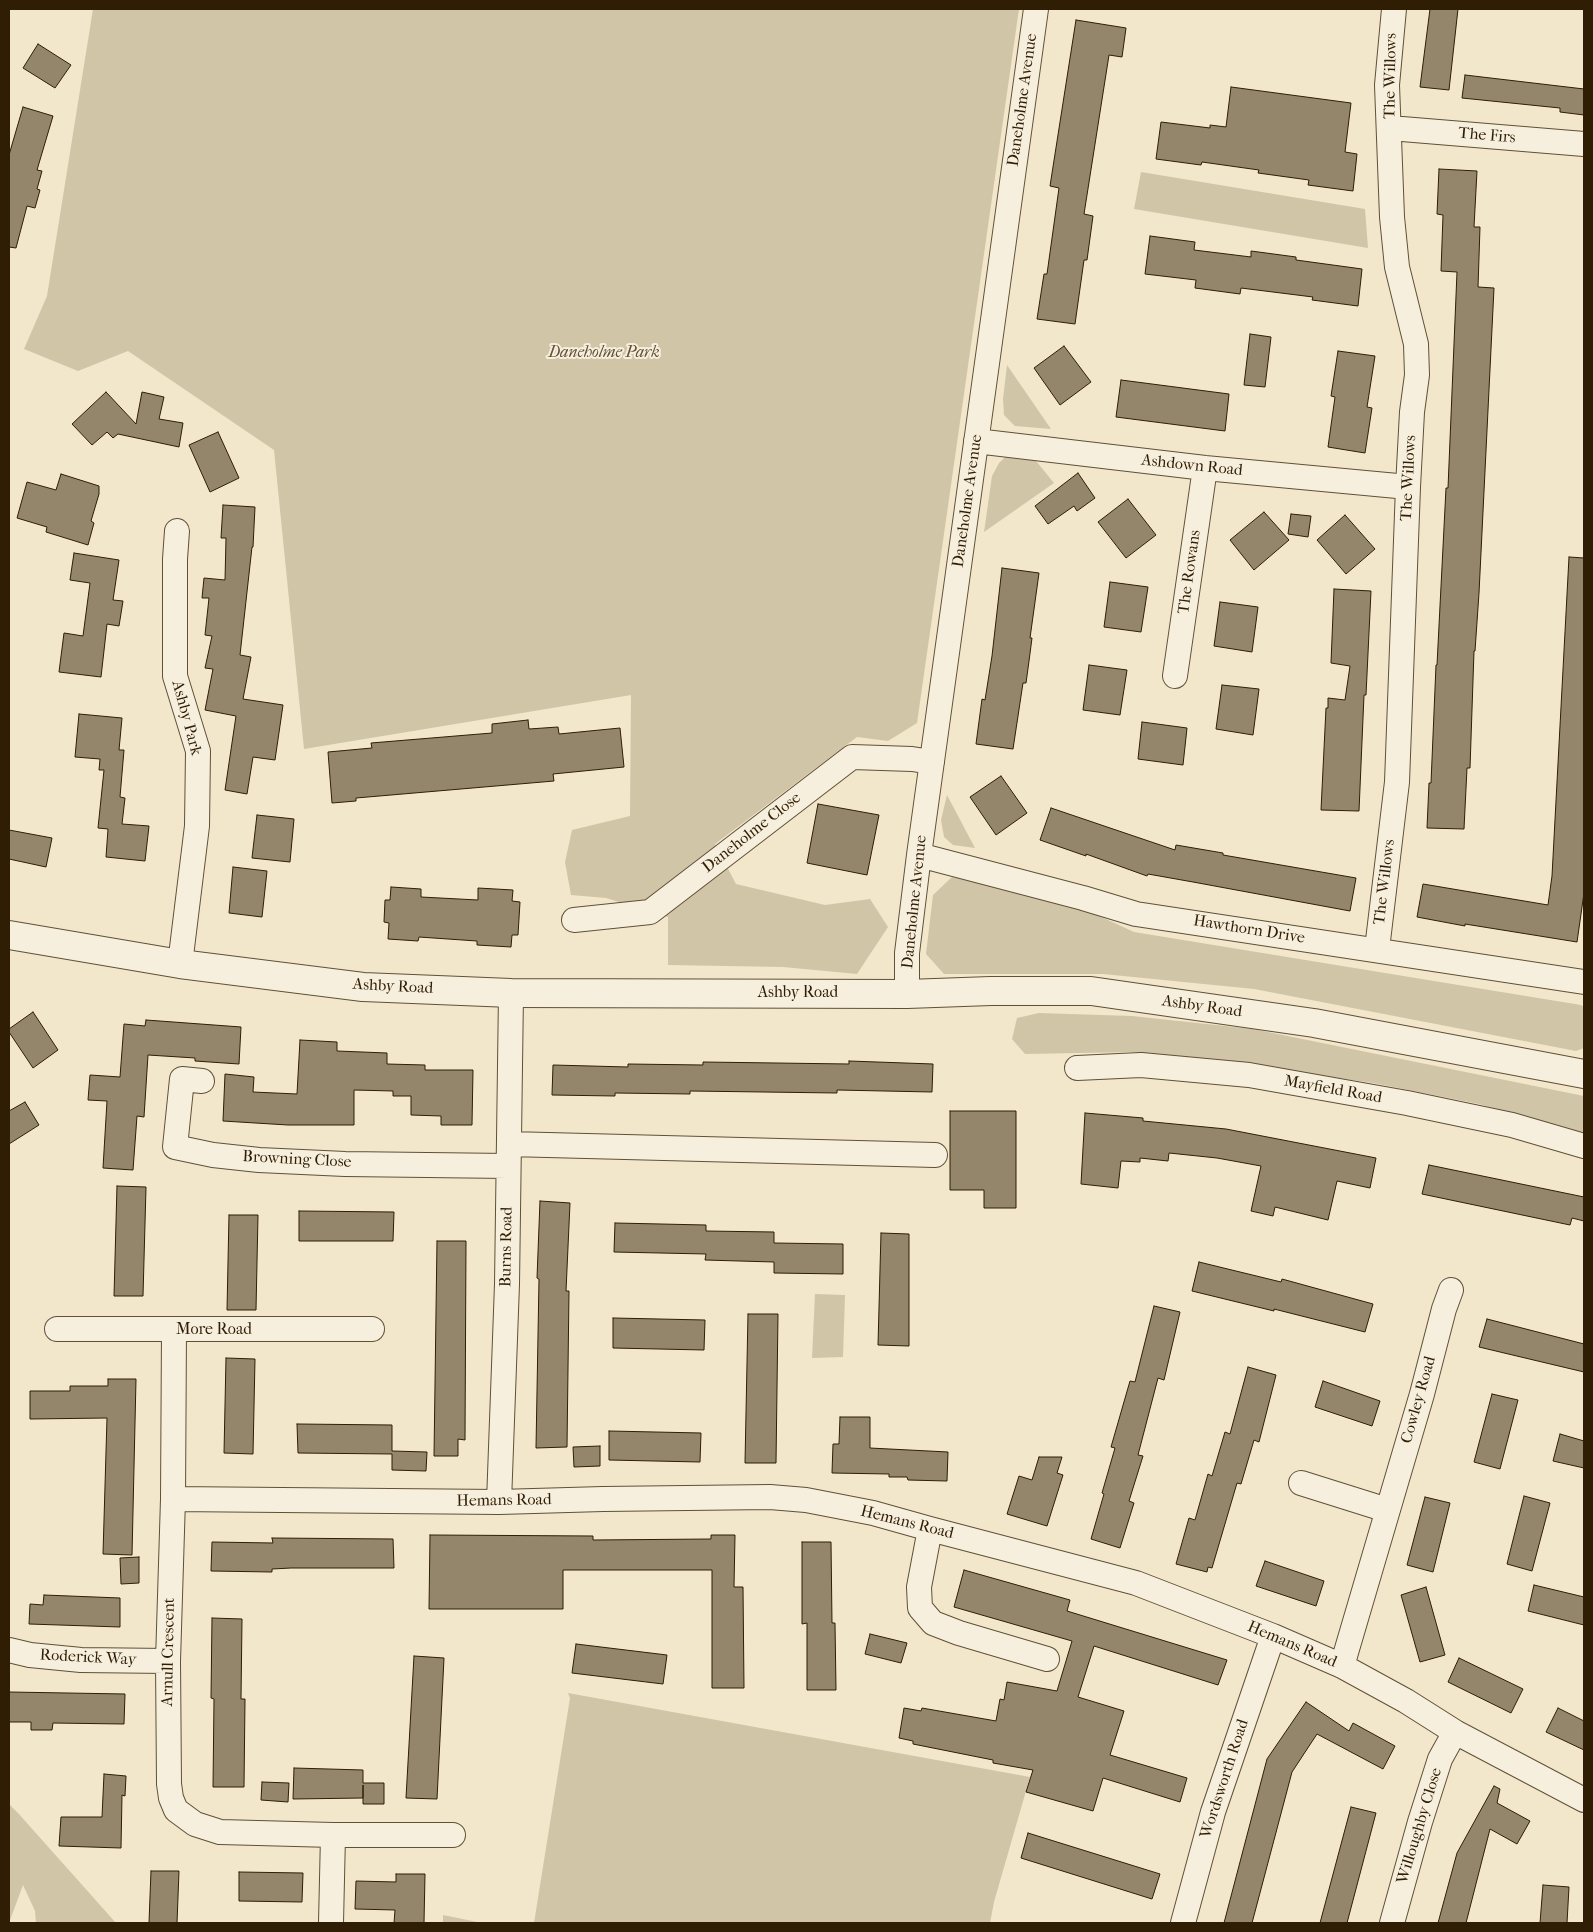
<!DOCTYPE html>
<html>
<head>
<meta charset="utf-8">
<style>
	body { margin:0 }
	#map { position:relative; width:1593px; height:1932px; overflow:hidden; background:#f2e7ca; font-family:"IM FELL French Canon",serif }
	canvas { display:block }
	.frame { position:absolute; inset:0; border:10px solid #2f1d04; pointer-events:none }
</style>
</head>
<body>
<div id="map">
<canvas width="1593" height="1932"></canvas>
<div class="frame"></div>
</div>
<script>
const ctx = document.querySelector('canvas').getContext('2d');
ctx.lineJoin = 'round';
function fillPath(path, color) { ctx.fillStyle = color; ctx.fill(path, 'evenodd'); }
const poly = rows => new Path2D(rows.map(r => 'M' + r).join(''));
function trace(path, color, width, dash) { ctx.strokeStyle = color; ctx.lineWidth = width; ctx.lineCap = dash ? 'butt' : 'round'; ctx.setLineDash(dash || []); ctx.stroke(path); }
function write(font, color, halo, rows, align = 'center') {
  ctx.font = font + ' "IM FELL French Canon",serif'; ctx.lineWidth = 4; ctx.setLineDash([]); ctx.textBaseline = 'middle'; ctx.strokeStyle = halo; ctx.fillStyle = color; for (const [text, x, y, turn = 0] of rows) {
    ctx.save(); ctx.translate(x, y); ctx.rotate((+turn || 0) * Math.PI / 180); ctx.textAlign = isNaN(turn) ? turn : align; if (halo) ctx.strokeText(text, 0, 0); ctx.fillText(text, 0, 0); ctx.restore();
  }
}
fillPath(poly([
	[93,9,1019,9,917,723,888,741,857,737,715,844,736,884,825,905,870,899,888,927,857,974,783,967,668,965,668,917,606,898,571,895,565,862,572,830,630,816,631,695,304,749,274,450,128,351,78,371,24,349,47,296],
	[1141,172,1365,209,1368,248,1134,209],
	[1007,365,1051,429,1015,426,1004,415,1003,399],
	[1008,454,1032,456,1054,483,984,532,992,476,999,463],
	[947,795,975,848,953,845,944,837,941,820],
	[952,877,1073,904,1134,932,1581,1005,1584,1007,1584,1048,1576,1051,1254,989,1103,974,944,974,926,954,933,895],
	[1039,1013,1132,1016,1253,1029,1584,1096,1584,1134,1479,1104,1373,1083,1232,1063,1133,1052,1025,1054,1012,1039,1017,1018],
	[815,1294,845,1295,843,1357,812,1358],
	[568,1693,1030,1777,994,1902,990,1923,534,1923,570,1698],
	[9,1804,18,1813,116,1923,36,1923,35,1911,23,1885,9,1923],
	[443,1915,448,1916,482,1923,443,1923]
]), '#d1c5a8');
const building = poly([
	[1430,9,1458,9,1449,90,1420,87,1430,9],
	[1076,20,1126,28,1122,57,1109,55,1084,214,1093,216,1087,260,1084,260,1075,324,1037,319,1044,274,1047,274,1059,188,1050,186,1076,20],
	[38,44,71,65,55,88,23,68,38,44],
	[1465,75,1584,89,1584,115,1560,112,1560,108,1462,98,1465,75],
	[1231,87,1351,103,1345,152,1357,154,1353,191,1308,185,1309,180,1258,173,1259,170,1202,162,1201,165,1156,159,1161,122,1210,128,1210,125,1226,127,1231,87],
	[23,107,53,116,37,170,42,171,37,189,40,190,35,208,27,206,16,248,9,247,9,155,23,107],
	[1439,169,1477,171,1474,227,1480,227,1478,287,1494,288,1479,593,1475,651,1474,651,1470,768,1467,768,1464,829,1427,828,1429,783,1431,783,1436,665,1437,665,1446,488,1448,488,1457,272,1441,271,1443,215,1437,214,1439,169],
	[1150,236,1195,242,1194,250,1251,257,1251,251,1296,257,1296,260,1362,269,1358,306,1312,300,1313,297,1241,288,1240,294,1195,288,1196,280,1145,274,1150,236],
	[1250,334,1271,337,1265,387,1244,385,1250,334],
	[1064,346,1091,382,1060,405,1034,368,1064,346],
	[1338,351,1375,356,1367,407,1372,408,1365,453,1328,447,1335,397,1331,396,1338,351],
	[1121,380,1229,394,1225,431,1116,417,1121,380],
	[106,392,136,424,142,392,164,397,159,419,183,423,179,447,118,434,113,438,107,432,92,445,72,424,106,392],
	[218,432,239,478,210,492,189,445,218,432],
	[1078,473,1095,498,1077,511,1074,506,1048,524,1035,506,1078,473],
	[61,474,99,486,99,494,91,521,94,523,88,545,46,532,47,527,17,518,27,482,56,490,61,474],
	[1128,499,1156,535,1126,558,1098,522,1128,499],
	[223,505,255,507,253,547,252,547,240,655,251,657,243,699,283,705,275,760,253,757,247,794,225,790,236,716,205,710,213,669,205,668,212,636,205,635,209,598,202,598,204,578,225,580,226,538,221,538,223,505],
	[1264,512,1289,540,1254,570,1230,540,1264,512],
	[1291,514,1311,516,1308,537,1288,534,1291,514],
	[1345,515,1375,549,1346,574,1317,540,1345,515],
	[74,553,119,560,113,600,123,601,119,626,107,624,101,677,59,672,64,633,83,636,90,583,70,580,74,553],
	[1569,557,1584,558,1584,893,1577,942,1465,924,1465,926,1417,917,1423,884,1548,905,1552,876,1569,557],
	[1002,568,1039,573,1030,638,1032,638,1029,661,1026,683,1023,683,1013,749,976,744,982,699,985,700,992,656,1002,568],
	[1110,582,1148,587,1141,632,1104,627,1110,582],
	[1334,589,1371,591,1366,695,1364,695,1359,811,1321,810,1326,708,1328,708,1328,698,1345,700,1350,666,1331,663,1334,589],
	[1220,602,1258,607,1252,652,1214,646,1220,602],
	[1089,665,1127,670,1120,715,1083,710,1089,665],
	[1222,685,1259,689,1253,735,1216,729,1222,685],
	[79,714,122,718,119,750,124,750,120,797,125,798,122,824,149,826,145,861,106,857,108,829,98,828,104,770,99,770,100,759,75,757,79,714],
	[528,720,529,729,558,727,559,734,620,728,624,767,553,774,554,781,356,798,356,801,332,803,328,752,372,748,371,743,492,733,492,724,528,720],
	[1142,722,1187,728,1183,765,1138,759,1142,722],
	[1001,776,1027,813,996,835,970,797,1001,776],
	[818,804,879,815,867,875,807,863,818,804],
	[1051,808,1175,850,1176,845,1223,853,1223,855,1356,878,1350,911,1193,882,1148,874,1147,876,1086,854,1086,856,1040,840,1051,808],
	[257,815,294,819,290,862,252,858,257,815],
	[9,830,52,838,46,867,9,859,9,830],
	[233,867,267,871,262,917,229,913,233,867],
	[391,887,421,889,421,897,478,900,478,888,513,890,512,901,520,902,518,935,512,935,511,947,477,945,477,941,419,937,418,941,388,939,389,923,384,922,385,900,390,900,391,887],
	[33,1012,58,1050,33,1068,9,1032,9,1029,33,1012],
	[146,1020,241,1027,239,1064,195,1061,195,1058,148,1055,144,1117,137,1116,133,1170,103,1168,107,1101,88,1100,90,1075,120,1077,124,1024,145,1026,146,1020],
	[300,1040,337,1042,337,1051,387,1053,387,1064,425,1065,425,1070,473,1070,472,1125,441,1125,441,1116,411,1115,411,1096,393,1096,393,1091,354,1090,354,1125,288,1125,223,1121,225,1074,254,1077,253,1092,297,1094,300,1040],
	[849,1061,933,1064,932,1092,837,1090,837,1093,690,1091,690,1094,615,1093,615,1096,552,1095,553,1065,628,1067,628,1064,703,1065,703,1062,849,1064,849,1061],
	[25,1102,39,1125,9,1144,9,1111,25,1102],
	[950,1111,1016,1111,1016,1208,984,1208,984,1190,950,1190,950,1111],
	[1085,1113,1143,1118,1143,1121,1226,1129,1376,1158,1370,1188,1337,1181,1328,1220,1275,1207,1273,1216,1251,1211,1261,1166,1217,1158,1169,1153,1168,1161,1140,1158,1140,1162,1121,1161,1118,1188,1081,1184,1085,1113],
	[1429,1165,1584,1197,1584,1221,1572,1218,1570,1225,1422,1194,1429,1165],
	[117,1186,146,1187,143,1296,114,1296,117,1186],
	[540,1201,570,1203,566,1291,569,1291,567,1447,536,1448,539,1279,537,1278,540,1201],
	[299,1211,394,1212,393,1241,299,1241,299,1211],
	[229,1215,258,1215,256,1310,227,1310,229,1215],
	[615,1223,706,1225,706,1231,774,1232,774,1243,843,1244,843,1274,774,1273,774,1262,705,1260,706,1254,614,1252,615,1223],
	[881,1233,909,1234,909,1346,878,1345,881,1233],
	[437,1241,466,1241,465,1440,458,1439,458,1456,434,1456,437,1241],
	[1199,1262,1281,1282,1282,1279,1373,1304,1365,1332,1274,1309,1274,1311,1192,1291,1199,1262],
	[1154,1306,1180,1312,1164,1380,1158,1378,1138,1455,1143,1456,1129,1501,1134,1503,1120,1548,1091,1539,1104,1494,1102,1493,1115,1448,1111,1447,1130,1381,1135,1382,1154,1306],
	[748,1314,778,1314,776,1463,745,1463,748,1314],
	[613,1318,705,1320,704,1350,613,1348,613,1318],
	[1487,1319,1584,1344,1584,1372,1479,1347,1487,1319],
	[226,1358,255,1359,253,1454,224,1453,226,1358],
	[1248,1367,1276,1375,1259,1442,1254,1440,1241,1484,1237,1483,1212,1568,1208,1567,1207,1572,1176,1564,1189,1518,1195,1520,1208,1474,1212,1476,1225,1432,1230,1434,1248,1367],
	[108,1379,136,1379,132,1555,103,1554,107,1418,30,1419,30,1391,70,1391,70,1386,108,1386,108,1379],
	[1323,1381,1380,1401,1372,1426,1315,1407,1323,1381],
	[1492,1394,1518,1400,1500,1469,1474,1462,1492,1394],
	[840,1417,870,1417,870,1448,948,1452,947,1481,908,1480,907,1477,889,1477,889,1474,832,1473,833,1444,839,1444,840,1417],
	[297,1424,392,1425,392,1451,427,1452,426,1471,392,1470,392,1454,298,1453,297,1424],
	[609,1431,701,1433,700,1462,609,1460,609,1431],
	[1560,1434,1584,1441,1584,1468,1553,1461,1560,1434],
	[600,1446,600,1466,574,1467,573,1447,600,1446],
	[1039,1457,1062,1457,1057,1473,1063,1475,1047,1526,1007,1514,1019,1476,1032,1480,1039,1457],
	[1524,1496,1550,1503,1532,1571,1507,1564,1524,1496],
	[1425,1497,1450,1503,1433,1572,1407,1565,1425,1497],
	[430,1535,593,1536,593,1540,711,1539,711,1535,735,1535,734,1587,743,1587,744,1688,712,1688,712,1570,563,1570,563,1609,429,1609,430,1535],
	[272,1538,393,1539,394,1568,291,1568,272,1569,272,1572,211,1571,212,1542,273,1543,272,1538],
	[802,1542,831,1542,832,1623,835,1623,836,1690,807,1690,807,1623,802,1624,802,1542],
	[139,1557,139,1583,121,1584,120,1558,139,1557],
	[1265,1561,1324,1581,1316,1606,1256,1586,1265,1561],
	[964,1570,1070,1600,1067,1611,1227,1660,1218,1685,1094,1646,1078,1697,1124,1711,1110,1755,1187,1778,1180,1802,1103,1778,1093,1811,1026,1792,1033,1770,993,1763,993,1760,913,1744,913,1741,899,1738,904,1708,921,1711,922,1708,996,1721,1000,1699,1004,1700,1007,1682,1057,1691,1072,1641,954,1607,964,1570],
	[1534,1585,1584,1597,1584,1625,1528,1611,1534,1585],
	[1426,1587,1445,1655,1420,1662,1401,1595,1426,1587],
	[44,1595,120,1598,120,1627,29,1624,30,1604,43,1605,44,1595],
	[212,1618,242,1619,241,1699,245,1699,244,1787,213,1787,214,1699,211,1698,212,1618],
	[870,1634,907,1643,901,1663,865,1654,870,1634],
	[576,1644,667,1655,663,1684,572,1673,576,1644],
	[414,1656,444,1658,437,1799,406,1798,414,1656],
	[1459,1658,1523,1689,1511,1713,1448,1682,1459,1658],
	[9,1692,125,1694,124,1724,53,1723,52,1730,31,1730,31,1722,9,1722,9,1692],
	[1306,1702,1349,1731,1353,1723,1395,1746,1383,1769,1317,1734,1292,1772,1252,1923,1224,1923,1267,1759,1306,1702],
	[1558,1708,1584,1721,1584,1750,1546,1732,1558,1708],
	[294,1768,363,1770,363,1783,384,1783,384,1804,363,1804,363,1785,363,1798,293,1799,294,1768],
	[104,1774,126,1776,125,1796,122,1795,121,1848,59,1846,61,1817,102,1817,104,1774],
	[262,1782,289,1783,288,1802,261,1800,262,1782],
	[1494,1786,1500,1789,1497,1803,1530,1821,1517,1844,1490,1829,1466,1923,1438,1923,1457,1853,1494,1786],
	[1351,1807,1376,1813,1347,1923,1320,1923,1351,1807],
	[1028,1833,1160,1874,1152,1899,1021,1858,1028,1833],
	[151,1871,179,1871,177,1923,149,1923,151,1871],
	[239,1872,303,1873,302,1902,239,1901,239,1872],
	[396,1874,425,1874,424,1923,394,1923,395,1910,355,1909,356,1881,396,1882,396,1874],
	[1543,1885,1569,1887,1567,1923,1540,1923,1543,1885]
]);
fillPath(building, '#94866b');
trace(building, '#2f1d04', 1);
const minor = poly([
	[1390,128,1584,144],
	[976,441,1205,468,1408,487],
	[177,531,175,559,175,676,198,751,197,826,180,964],
	[1175,676,1205,468],
	[919,855,1083,898,1136,914,1584,982],
	[574,920,650,912,852,757,912,759,932,762],
	[1377,949,1397,782,1408,487,1412,412,1417,375,1416,344,1397,267,1392,217,1387,85,1394,9],
	[907,994,907,953,919,855,1036,9],
	[1077,1068,1141,1065,1249,1075,1407,1103,1512,1125,1584,1146],
	[202,1081,182,1079,175,1147,213,1155,259,1160,345,1164,508,1166],
	[509,1144,935,1155],
	[57,1329,372,1329],
	[174,1330,173,1499,168,1661,169,1784,171,1798,176,1810,195,1824,220,1832,333,1835,453,1835],
	[1301,1483,1387,1510],
	[173,1499,499,1502,603,1499,770,1497,806,1500,873,1513,930,1529,1136,1583,1273,1636,1342,1666,1406,1701,1455,1732,1584,1800],
	[499,1502,507,1284,511,993],
	[930,1529,919,1587,920,1608,933,1623,959,1633,1047,1659],
	[9,1650,30,1655,81,1660,168,1661],
	[1342,1666,1422,1394,1444,1309,1451,1290],
	[331,1923,333,1835],
	[1183,1923,1213,1812,1273,1636],
	[1392,1923,1420,1822,1440,1759,1455,1732]
]);
const tertiary = poly([
	[9,935,180,964,363,987,511,993,907,994,991,991,1091,991,1314,1023,1584,1074]
]);
trace(minor, '#605036', 26);
trace(tertiary, '#605036', 30);
trace(minor, '#f7efdd', 24);
trace(tertiary, '#f7efdd', 28);
write('16px', '#2f1d04', '#f7efdd', [
	["The Willows",1391,76,-89],
	["Daneholme Avenue",1023,100,-82],
	["The Firs",1487,136,5],
	["Ashdown Road",1192,466,6],
	["The Willows",1409,478,-87],
	["Daneholme Avenue",968,501,-82],
	["The Rowans",1190,572,-82],
	["Ashby Park",186,718,75],
	["Daneholme Close",752,833,-38],
	["The Willows",1385,882,-83],
	["Daneholme Avenue",915,902,-84],
	["Hawthorn Drive",1249,930,9],
	["Ashby Road",393,987,3],
	["Ashby Road",798,993],
	["Ashby Road",1202,1007,8],
	["Mayfield Road",1333,1090,10],
	["Browning Close",297,1160,3],
	["Burns Road",507,1247,-89],
	["More Road",214,1330],
	["Cowley Road",1419,1400,-74],
	["Hemans Road",504,1501,-1],
	["Hemans Road",907,1523,14],
	["Hemans Road",1292,1645,23],
	["Arnull Crescent",169,1652,-89],
	["Roderick Way",88,1658,3],
	["Wordsworth Road",1225,1779,-72],
	["Willoughby Close",1420,1826,-73]
]);
write('italic 16px', '#604f35', '#f7efdd', [
	["Daneholme Park",604,353]
]);
</script>
</body>
</html>
